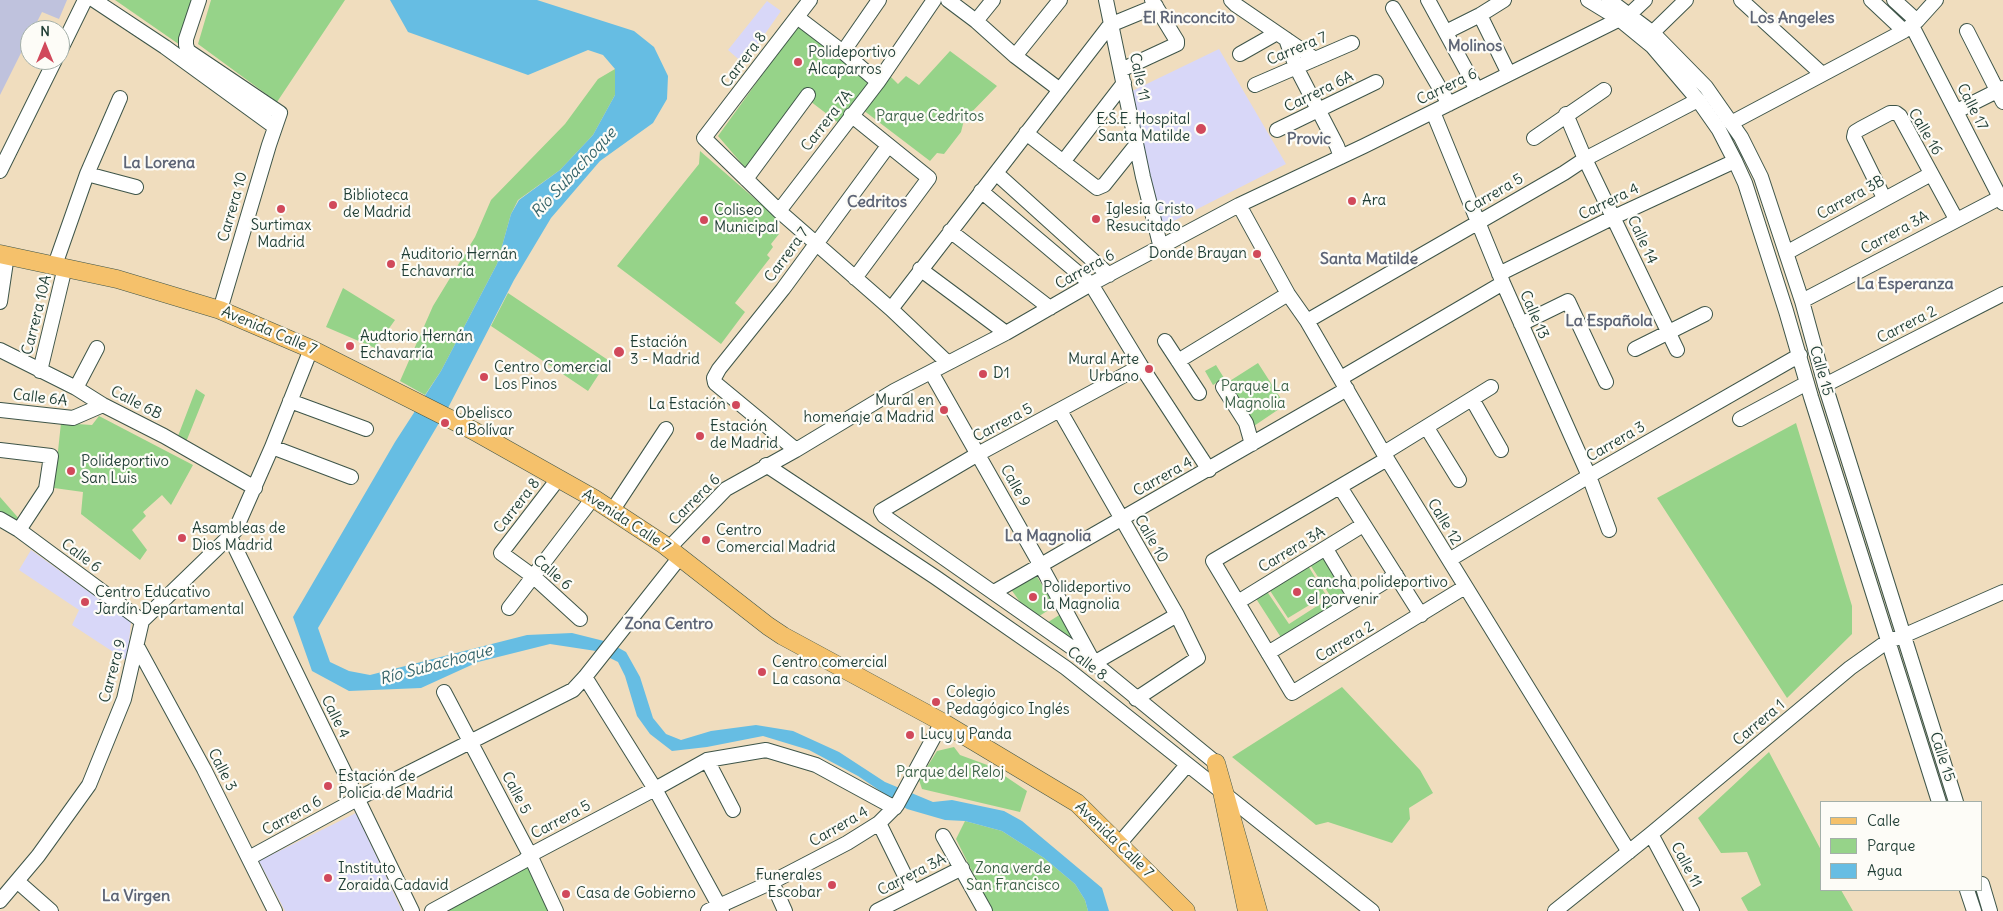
<!DOCTYPE html>
<html>
<head>
<meta charset="utf-8">
<style>
	body { margin:0 }
	#map { position:relative; width:2003px; height:911px; overflow:hidden; background:#f0ddbe; font-family:Delius,sans-serif }
	canvas { display:block }
	.legend { position:absolute; left:1820px; top:801px; width:162px; height:90px; box-sizing:border-box; background:#fdfcf7; border:1px solid #a4b0a9; margin:0; padding:6px 9px; list-style:none; font-size:15px; color:#1f3d34 }
	.legend li { display:flex; align-items:center; gap:10px; height:25px }
	.legend b { width:25px; border:1px solid #a4b0a9 }
	.north { position:absolute; left:20px; top:20px; width:50px; height:50px; box-sizing:border-box; background:#fdfcf7; border:1px solid #a4b0a9; border-radius:50%; rotate:0deg; font-size:14px; font-weight:700; line-height:20px; text-align:center; color:#1f3d34 }
	.north::after { content:''; display:block; margin:auto; width:18px; height:22px; background:#d1495b; clip-path:polygon(50% 0,100% 100%,50% 72%,0 100%) }
</style>
</head>
<body>
<div id="map">
<canvas width="2003" height="911"></canvas>
<ul class="legend">
<li><b style="height:6px;background:#f5c16b"></b>Calle</li>
<li><b style="height:14px;background:#96d389"></b>Parque</li>
<li><b style="height:14px;background:#66bde3"></b>Agua</li>
</ul>
<div class="north">N</div>
</div>
<script>
const ctx = document.querySelector('canvas').getContext('2d');
ctx.lineJoin = 'round';
function fillPath(path, color) { ctx.fillStyle = color; ctx.fill(path, 'evenodd'); }
const poly = rows => new Path2D(rows.map(r => 'M' + r).join(''));
function trace(path, color, width, dash) { ctx.strokeStyle = color; ctx.lineWidth = width; ctx.lineCap = dash ? 'butt' : 'round'; ctx.setLineDash(dash || []); ctx.stroke(path); }
function write(font, color, halo, rows, align = 'center') {
  ctx.font = font + ' Delius,sans-serif'; ctx.lineWidth = 4.5; ctx.setLineDash([]); ctx.textBaseline = 'middle'; ctx.strokeStyle = halo; ctx.fillStyle = color; for (const [text, x, y, turn = 0] of rows) {
    ctx.save(); ctx.translate(x, y); ctx.rotate((+turn || 0) * Math.PI / 180); ctx.textAlign = isNaN(turn) ? turn : align; if (halo) ctx.strokeText(text, 0, 0); ctx.fillText(text, 0, 0); ctx.restore();
  }
}
fillPath(poly([
	[767,1,781,11,744,64,728,50],
	[1219,49,1286,164,1160,228,1128,93],
	[31,550,131,622,127,661,72,625,79,610,19,570],
	[356,813,402,911,285,911,259,861]
]), '#d8d7f8');
fillPath(poly([
	[0,0,67,0,59,19,42,12,33,30,30,30,30,35,0,95]
]), '#bfc2dd');
fillPath(poly([
	[115,0,196,0,180,45],
	[211,0,345,0,277,102,198,44],
	[801,21,875,82,840,124,806,98,749,172,718,136],
	[950,51,997,86,964,120,961,132,944,154,937,153,930,161,863,110,887,73,898,84,906,76,919,85],
	[615,69,615,95,593,135,560,170,518,200,511,214,497,264,441,371,425,395,400,381,433,306,475,237,491,200,565,124,598,79],
	[700,151,778,219,772,226,779,234,771,244,773,247,767,255,770,258,735,303,745,312,721,344,617,266,699,164],
	[343,288,395,320,375,348,326,327],
	[508,293,608,360,588,391,491,326],
	[1258,363,1285,405,1251,428,1225,384],
	[1216,365,1224,378,1213,385,1205,371],
	[196,389,205,395,186,442,178,436],
	[99,416,193,465,171,505,162,495,143,512,146,516,132,530,147,550,140,560,81,514,83,492,54,488,61,423,92,425],
	[1796,423,1852,606,1852,634,1787,698,1657,498],
	[0,497,21,521,18,524,0,513],
	[1323,555,1349,598,1282,639,1255,597,1266,590,1289,624,1331,597,1309,563],
	[1307,564,1326,595,1288,618,1269,589],
	[1036,575,1055,606,1033,620,1010,588],
	[1061,614,1078,647,1045,624],
	[1342,687,1420,770,1433,793,1409,808,1410,819,1392,843,1328,822,1316,825,1232,757],
	[954,747,960,755,990,766,1027,791,1020,812,922,789,919,780,937,751],
	[1769,752,1822,852,1822,890,1841,890,1853,911,1748,911,1741,898,1761,885,1747,852,1721,853,1698,818],
	[965,821,1002,831,1044,858,1075,884,1085,900,1088,911,992,911,956,839],
	[528,866,550,911,447,911]
]), '#96d389');
fillPath(poly([
	[390,0,537,0,634,31,654,47,668,76,667,99,653,123,600,161,551,218,514,280,449,406,318,628,330,662,349,671,370,675,527,635,572,633,608,642,626,652,640,677,653,718,666,734,681,740,711,731,756,725,793,731,839,752,885,782,933,802,952,800,1004,811,1022,821,1102,888,1109,911,1088,911,1085,900,1075,884,1044,858,1002,831,965,821,945,820,907,809,858,776,809,750,763,736,707,747,672,751,650,734,637,716,625,676,618,662,596,651,550,644,478,662,421,688,349,691,312,671,293,617,395,442,441,371,497,264,511,214,519,200,560,170,593,135,615,95,615,69,603,55,588,50,528,75,408,32]
]), '#66bde3');
const minor = poly([
	[94,0,165,47,275,127],
	[199,0,186,39,186,45,188,51,280,113,269,145,220,310],
	[810,0,704,138,779,211,891,309,948,363],
	[948,0,976,21,1015,56,1060,90],
	[1106,0,1143,177,1161,248],
	[1231,0,1236,5,1315,59],
	[1428,0,1477,90],
	[1588,0,1619,19,1652,46,1698,100,1719,130,1735,161,1745,183,1786,311,1811,397,1939,802],
	[1609,0,1653,33,1706,87,1741,137,1761,177,1802,301,1825,385,1956,802],
	[1741,0,1822,74],
	[1871,0,1904,31],
	[1894,0,1917,21],
	[1393,8,1449,104],
	[1480,15,1509,74],
	[797,17,843,52,878,82],
	[976,21,993,0],
	[1912,26,2003,203],
	[1967,31,2003,102],
	[1446,32,1480,15,1504,0],
	[1647,38,1686,0],
	[1286,39,1296,67,1337,146,1341,157],
	[60,51,85,0],
	[843,52,879,0],
	[1240,54,1277,33],
	[1015,56,1060,0],
	[1121,70,1177,44,1177,41,1152,0],
	[1255,85,1352,43],
	[1957,111,2003,88],
	[1433,112,1503,283,1589,476,1609,530],
	[1566,114,1585,159,1677,350],
	[851,115,929,178,855,278],
	[1731,123,1904,31,1917,21,1936,0],
	[1277,130,1376,82],
	[1026,133,1097,188,1104,185,1136,145],
	[1534,138,1604,90],
	[1063,162,1124,83],
	[0,171,55,60],
	[996,173,1109,275],
	[87,174,136,187],
	[746,179,808,95],
	[981,191,1091,284,1141,366,1209,470],
	[1884,198,1854,137,1855,132,1860,129,1890,113,1896,113,1900,116,1956,219],
	[1239,205,1288,294,1307,321,1387,459,1629,852],
	[779,211,878,82,934,0],
	[950,231,1050,308],
	[1786,253,1931,174],
	[55,265,87,174,120,98],
	[920,269,1006,333],
	[1499,274,1614,217,1735,161],
	[1802,301,2003,196],
	[0,302,7,255],
	[891,309,1110,25,1156,6],
	[1307,321,1564,173,1585,159,1698,100],
	[1521,324,1568,301,1606,382],
	[1165,341,1199,393],
	[1635,349,1705,314],
	[0,350,76,388,103,405,164,436,255,488],
	[1178,361,1288,294],
	[40,371,65,267],
	[931,372,1040,564,1094,663,1216,763],
	[1341,378,1503,283],
	[1825,385,2003,294],
	[1223,387,1246,423,1252,444],
	[76,388,97,348],
	[1472,399,1501,450],
	[290,401,366,429],
	[0,410,73,418,103,405],
	[1060,411,1177,615,1198,658,1136,699],
	[1740,419,1807,383],
	[1427,428,1459,480],
	[272,447,351,477],
	[0,450,51,456,46,489,19,530],
	[796,450,715,383,714,378,719,369,783,289,888,146],
	[1384,453,1491,387],
	[1387,459,1213,561,1292,693,1465,587],
	[766,465,935,577,1066,668,1372,911],
	[558,479,501,553,534,577,580,619],
	[1340,487,1421,615],
	[612,511,666,429],
	[0,519,19,530,142,621],
	[230,537,412,911],
	[669,548,726,489,796,450,894,391,1006,333,1091,284,1239,205,1364,146,1630,14,1645,0],
	[1326,549,1356,599],
	[1449,560,1589,476,1800,355],
	[994,592,1347,389],
	[1238,602,1363,525],
	[509,608,593,498],
	[137,646,204,769,275,911],
	[1268,653,1396,575],
	[1094,663,884,516,881,511,978,454,1141,366],
	[1094,663,1177,615],
	[585,677,655,789,722,911],
	[444,692,530,855,556,911],
	[707,760,733,810],
	[879,823,913,892],
	[1651,834,1692,911],
	[943,836,985,911],
	[1119,844,1187,765],
	[249,858,357,799,573,690,585,677,680,557],
	[17,881,51,911],
	[772,882,785,911],
	[1982,884,1990,911],
	[1967,890,1974,911],
	[0,901,38,856,89,785,124,699,142,621,235,531,272,447,311,349],
	[432,911,524,861,530,855,655,789,707,760,766,750,816,765,895,808],
	[708,911,772,882,847,843,879,823,897,805,942,722],
	[877,911,962,868],
	[1555,911,1651,834,1850,668,1888,641,1903,636,2003,592]
]);
const major = poly([
	[0,254,117,279,220,310,311,349,474,431,593,498,663,544,768,626,783,636,942,722,1077,803,1186,911],
	[1247,911,1216,763,1258,911]
]);
trace(minor, '#3e5549', 16);
trace(major, '#3e5549', 19);
trace(minor, '#fff', 14);
trace(major, '#f5c16b', 18);
for (const [x, y, r, color] of [
	[798,62,5,"#d1495b"],
	[1201,129,6,"#d1495b"],
	[1352,201,5,"#d1495b"],
	[333,205,5,"#d1495b"],
	[281,209,5,"#d1495b"],
	[1096,219,5,"#d1495b"],
	[704,220,5,"#d1495b"],
	[1257,254,5,"#d1495b"],
	[391,264,5,"#d1495b"],
	[350,346,5,"#d1495b"],
	[619,352,6,"#d1495b"],
	[1149,369,5,"#d1495b"],
	[983,374,5,"#d1495b"],
	[484,377,5,"#d1495b"],
	[736,405,5,"#d1495b"],
	[944,410,5,"#d1495b"],
	[445,423,5,"#d1495b"],
	[700,436,5,"#d1495b"],
	[71,471,5,"#d1495b"],
	[182,538,5,"#d1495b"],
	[706,540,5,"#d1495b"],
	[1297,592,5,"#d1495b"],
	[1033,597,5,"#d1495b"],
	[85,602,5,"#d1495b"],
	[762,672,5,"#d1495b"],
	[936,702,5,"#d1495b"],
	[910,735,5,"#d1495b"],
	[328,786,5,"#d1495b"],
	[328,878,5,"#d1495b"],
	[832,885,5,"#d1495b"],
	[566,894,5,"#d1495b"]
]) { const dot = new Path2D(); dot.arc(x, y, r, 0, 2 * Math.PI); ctx.fillStyle = color; ctx.fill(dot); trace(dot, '#fdfcf7', 2); }
write('15px', '#1f3d34', '#fdfcf7', [
	["Carrera 7",1297,49,-23],
	["Carrera 8",744,60,-53],
	["Calle 11",1139,77,78],
	["Carrera 6",1447,87,-26],
	["Carrera 6A",1319,92,-26],
	["Calle 17",1972,107,63],
	["Carrera 7A",827,121,-52],
	["Calle 16",1925,132,59],
	["Carrera 5",1494,194,-30],
	["Carrera 3B",1851,198,-29],
	["Carrera 4",1609,202,-26],
	["Carrera 10",233,207,-74],
	["Carrera 3A",1895,233,-28],
	["Calle 14",1642,240,65],
	["Carrera 7",787,255,-54],
	["Carrera 6",1085,270,-29],
	["Carrera 10A",37,315,-76],
	["Calle 13",1534,315,66],
	["Carrera 2",1907,325,-27],
	["Avenida Calle 7",269,331,23],
	["Calle 15",1821,371,74],
	["Calle 6A",40,398,7],
	["Calle 6B",136,403,27],
	["Carrera 5",1003,423,-28],
	["Carrera 3",1616,442,-30],
	["Carrera 4",1163,477,-29],
	["Calle 9",1015,486,61],
	["Carrera 6",695,500,-45],
	["Carrera 8",517,506,-52],
	["Avenida Calle 7",626,521,33],
	["Calle 12",1444,522,59],
	["Calle 10",1151,539,60],
	["Carrera 3A",1292,550,-31],
	["Calle 6",81,556,37],
	["Calle 6",552,573,40],
	["Carrera 2",1345,642,-31],
	["Calle 8",1087,664,37],
	["Carrera 9",113,671,-75],
	["Calle 4",335,717,64],
	["Carrera 1",1759,723,-40],
	["Calle 15",1942,757,72],
	["Calle 3",222,770,63],
	["Calle 5",516,793,62],
	["Carrera 6",292,816,-29],
	["Carrera 5",561,820,-28],
	["Carrera 4",839,827,-30],
	["Avenida Calle 7",1114,840,44],
	["Calle 11",1686,865,62],
	["Carrera 3A",912,875,-27]
]);
write('15px', '#1f3d34', '#fdfcf7', [
	["Polideportivo",808,53],
	["Alcaparros",808,70],
	["E.S.E. Hospital",1190,120,"right"],
	["Santa Matilde",1190,137,"right"],
	["Biblioteca",343,196],
	["de Madrid",343,213],
	["Ara",1362,201],
	["Iglesia Cristo",1106,210],
	["Resucitado",1106,227],
	["Coliseo",714,211],
	["Municipal",714,228],
	["Surtimax",281,226,"center"],
	["Madrid",281,243,"center"],
	["Donde Brayan",1247,254,"right"],
	["Auditorio Hernán",401,255],
	["Echavarría",401,272],
	["Audtorio Hernán",360,337],
	["Echavarría",360,354],
	["Estación",630,343],
	["3 - Madrid",630,360],
	["Mural Arte",1139,360,"right"],
	["Urbano",1139,377,"right"],
	["Centro Comercial",494,368],
	["Los Pinos",494,385],
	["D1",993,374],
	["Mural en",934,401,"right"],
	["homenaje a Madrid",934,418,"right"],
	["La Estación",726,405,"right"],
	["Obelisco",455,414],
	["a Bolívar",455,431],
	["Estación",710,427],
	["de Madrid",710,444],
	["Polideportivo",81,462],
	["San Luis",81,479],
	["Asambleas de",192,529],
	["Dios Madrid",192,546],
	["Centro",716,531],
	["Comercial Madrid",716,548],
	["cancha polideportivo",1307,583],
	["el porvenir",1307,600],
	["Polideportivo",1043,588],
	["la Magnolia",1043,605],
	["Centro Educativo",95,593],
	["Jardín Departamental",95,610],
	["Centro comercial",772,663],
	["La casona",772,680],
	["Colegio",946,693],
	["Pedagógico Inglés",946,710],
	["Lucy y Panda",920,735],
	["Estación de",338,777],
	["Policia de Madrid",338,794],
	["Instituto",338,869],
	["Zoraida Cadavid",338,886],
	["Funerales",822,876,"right"],
	["Escobar",822,893,"right"],
	["Casa de Gobierno",576,894]
], 'left');
write('15px', '#3d6249', '#fdfcf7', [
	["Parque Cedritos",930,117],
	["Parque La",1255,387],
	["Magnolia",1255,404],
	["Parque del Reloj",950,773],
	["Zona verde",1013,869],
	["San Francisco",1013,886]
]);
write('bold 16px', '#5e6576', '#fdfcf7', [
	["El Rinconcito",1189,18],
	["Los Angeles",1792,18],
	["Molinos",1475,46],
	["Provic",1309,139],
	["La Lorena",159,163],
	["Cedritos",877,202],
	["Santa Matilde",1369,259],
	["La Esperanza",1905,284],
	["La Española",1609,321],
	["La Magnolia",1048,536],
	["Zona Centro",669,624],
	["La Virgen",136,896]
]);
write('italic 16px', '#346369', '#fdfcf7', [
	["Río Subachoque",574,173,-47],
	["Río Subachoque",436,665,-15]
]);
</script>
</body>
</html>
